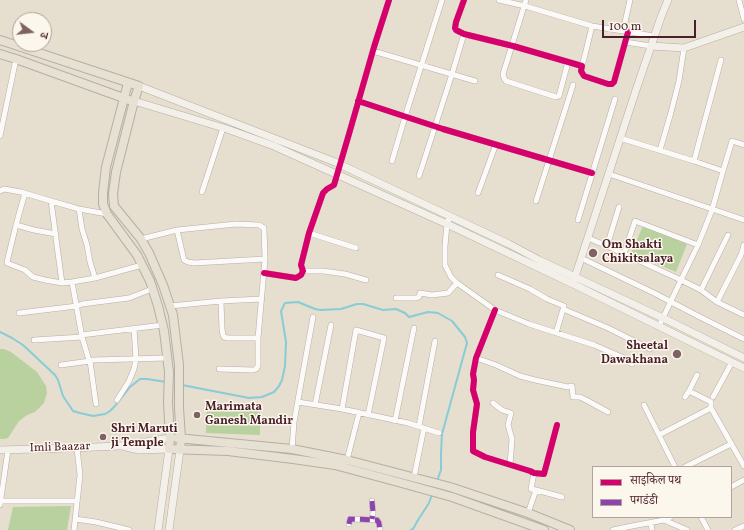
<!DOCTYPE html>
<html>
<head>
<meta charset="utf-8">
<style>
	body { margin:0 }
	#map { position:relative; width:744px; height:530px; overflow:hidden; background:#e6dece; font-family:Vollkorn,"Noto Serif Devanagari",serif }
	canvas { display:block }
	.legend { position:absolute; left:592px; top:466px; width:140px; height:52px; box-sizing:border-box; background:#fbf7ec; border:1px solid #b4a19f; margin:0; padding:5px 7px; list-style:none; font-size:12px; color:#4a1f2b }
	.legend li { display:flex; align-items:center; gap:8px; height:20px }
	.legend b { width:20px; border:1px solid #b4a19f }
	.north { position:absolute; left:12px; top:12px; width:40px; height:40px; box-sizing:border-box; background:#fbf7ec; border:1px solid #b4a19f; border-radius:50%; rotate:105deg; font-size:11px; font-weight:700; line-height:16px; text-align:center; color:#4a1f2b }
	.north::after { content:''; display:block; margin:auto; width:14px; height:18px; background:#816264; clip-path:polygon(50% 0,100% 100%,50% 72%,0 100%) }
	.scale { position:absolute; left:602px; top:20px; width:94px; height:18px; box-sizing:border-box; border:2px solid #4a1f2b; border-top:0; padding-left:5px; font-size:12px; line-height:14px; white-space:nowrap; color:#4a1f2b; -webkit-text-stroke:3px #fbf7ec; paint-order:stroke }
</style>
</head>
<body>
<div id="map">
<canvas width="744" height="530"></canvas>
<ul class="legend">
<li><b style="height:5px;background:#d6006c"></b>साइकिल पथ</li>
<li><b style="height:5px;background:#8e44ad"></b>पगडंडी</li>
</ul>
<div class="north">उ</div>
<div class="scale">100 m</div>
</div>
<script>
const ctx = document.querySelector('canvas').getContext('2d');
ctx.lineJoin = 'round';
function fillPath(path, color) { ctx.fillStyle = color; ctx.fill(path, 'evenodd'); }
const poly = rows => new Path2D(rows.map(r => 'M' + r).join(''));
function trace(path, color, width, dash) { ctx.strokeStyle = color; ctx.lineWidth = width; ctx.lineCap = dash ? 'butt' : 'round'; ctx.setLineDash(dash || []); ctx.stroke(path); }
function write(font, color, halo, rows, align = 'center') {
  ctx.font = font + ' Vollkorn,serif'; ctx.lineWidth = 3; ctx.setLineDash([]); ctx.textBaseline = 'middle'; ctx.strokeStyle = halo; ctx.fillStyle = color; for (const [text, x, y, turn = 0] of rows) {
    ctx.save(); ctx.translate(x, y); ctx.rotate((+turn || 0) * Math.PI / 180); ctx.textAlign = isNaN(turn) ? turn : align; if (halo) ctx.strokeText(text, 0, 0); ctx.fillText(text, 0, 0); ctx.restore();
  }
}
fillPath(poly([
	[643,226,687,244,676,272,631,253],
	[0,349,4,349,11,352,37,372,46,386,47,393,44,403,35,412,27,415,19,421,8,438,4,439,0,439],
	[207,401,260,407,260,435,206,433],
	[71,506,67,530,8,530,13,507]
]), '#b9d19e');
trace(poly([
	[0,332,12,338,23,345,55,375,58,380,63,396,73,411,80,413,93,416,105,414,110,411,115,406,130,387,140,379,147,379,166,382],
	[182,385,249,398,262,397,274,392,279,386,282,380,285,366,286,342,281,311,285,303,298,302,315,309,321,310,341,309,357,304,363,304,383,310,396,309,405,313,409,317,428,312,438,313,452,321,465,337,467,343,442,434,441,453,441,470,437,481],
	[411,530,413,529,418,520,429,503,432,494]
]), '#88ccd7', 2);
const street = poly([
	[464,0,456,22,455,28,456,30,464,34,513,46,582,66,581,71,584,76,608,84,612,84,614,82,628,32],
	[499,0,525,6,592,26,654,36],
	[526,0,503,74,504,78,506,81,556,97,559,96,568,62],
	[739,0,744,19],
	[623,31,630,0],
	[625,42,651,46],
	[373,51,475,81],
	[582,66,585,55,592,26],
	[358,101,443,129,592,173],
	[0,136,16,59],
	[620,138,694,161,723,171],
	[660,150,670,116,679,81,684,48],
	[392,161,405,117,442,0],
	[694,161,721,60],
	[609,174,744,220],
	[419,176,452,74,464,34],
	[0,191,4,189,21,192,51,201,79,209,107,214],
	[202,192,223,128],
	[25,193,16,225,7,262,7,263,25,270,33,277,45,280,62,283,72,282,95,278,142,265],
	[478,193,496,144],
	[51,201,62,283],
	[536,201,573,85],
	[79,209,82,229,87,245,90,262,95,278],
	[450,216,447,224,445,246,445,265,451,277,457,283,495,310,529,324,594,345,624,358,632,364],
	[578,220,615,99],
	[16,225,34,230,56,234],
	[177,230,184,260,188,262,194,263,265,259],
	[309,233,356,248],
	[588,238,607,246,681,280,701,290,717,302,744,315],
	[141,239,177,230,236,224,259,225,264,228,265,259,258,338,258,366,256,369,253,370,219,369],
	[607,246,619,207],
	[624,254,635,221,698,245],
	[581,258,654,293,698,316,744,339],
	[303,271,323,271,345,274,366,280],
	[264,273,296,278,301,275,303,271,301,265,309,233,323,193,327,189,334,185,349,134,374,47,389,0],
	[498,275,530,289,547,299,564,306,556,333],
	[72,282,82,337,88,357,90,361,96,404],
	[701,290,728,235],
	[396,298,416,298,419,297,420,293,432,295,448,293,457,283],
	[221,301,222,329,223,335,224,337,228,338,258,338],
	[717,302,741,255,744,245],
	[170,306,221,301,262,299],
	[563,309,608,328,650,349],
	[495,310,476,358,473,374,474,380,473,390,477,404,473,432,473,451,485,457,530,471,534,473,544,474,557,425],
	[19,313,77,306,82,304,129,298,152,289],
	[659,326,681,280,698,245,712,210,723,171,732,141,744,145],
	[81,335,163,325],
	[34,340,82,337],
	[476,358,496,365,520,376,535,380,568,387,572,386,573,397,580,397,588,401,608,412],
	[61,365,90,361,93,360,167,358],
	[697,375,689,391,711,402,711,408,744,466],
	[685,397,689,391],
	[713,397,732,362],
	[117,400,129,381,134,369,136,359,134,328],
	[298,402,342,409,408,423,439,433],
	[493,403,502,410,511,413,508,425,512,439,510,465],
	[315,405,331,325],
	[644,405,675,467],
	[342,409,356,330,384,338,368,415],
	[395,421,414,328],
	[419,426,435,341],
	[659,435,711,408],
	[292,449,294,422,313,317],
	[347,460,359,413],
	[685,467,731,444],
	[414,477,424,428],
	[731,487,744,480],
	[536,490,562,497],
	[1,501,77,501],
	[372,501,373,513,372,519],
	[0,505,8,450],
	[528,513,536,490,531,489,534,473],
	[701,517,708,530],
	[75,519,96,522,129,530],
	[664,520,687,530],
	[651,523,652,530],
	[349,524,350,519,377,520,379,523,380,530],
	[74,530,80,475,77,448],
	[613,530,632,526,664,520,671,517],
	[735,530,744,526]
]);
const secondary = poly([
	[651,46,684,48,744,27],
	[139,86,335,162,509,244,539,260,663,318,744,358],
	[134,101,227,129,274,146,447,224,573,284,744,368],
	[574,280,636,90,661,17,668,0],
	[122,446,139,450,169,449,158,530],
	[0,450,69,448,120,446,170,438],
	[169,530,180,450]
]);
const primary = poly([
	[0,40,139,86,134,101,116,172,113,194,114,206,141,239,149,253,163,285,173,315,179,365,179,408,181,438,180,450],
	[0,54,16,59,129,100],
	[128,83,106,167,103,193,103,204,107,214,137,255,150,281,158,306,164,331,169,372,168,402,170,438,169,449,228,451,293,459,335,465,398,482,452,497,544,530],
	[177,438,292,449,347,460,450,487,528,513,570,530]
]);
trace(street, '#b7aea5', 6);
trace(secondary, '#b7aea5', 8);
trace(primary, '#b7aea5', 10);
trace(street, '#fbfaf8', 5);
trace(secondary, '#f3f0e9', 7);
trace(primary, '#e6e1d3', 8);
trace(poly([
	[372,501,373,513,372,519],
	[349,524,350,519,377,520,379,523,380,530]
]), '#8e44ad', 5, [10, 5]);
trace(poly([
	[464,0,456,22,455,28,456,30,464,34,513,46,582,66,581,71,584,76,608,84,612,84,614,82,628,32],
	[358,101,443,129,592,173],
	[264,273,296,278,301,275,303,271,301,265,309,233,323,193,327,189,334,185,349,134,374,47,389,0],
	[495,310,476,358,473,374,474,380,473,390,477,404,473,432,473,451,485,457,530,471,534,473,544,474,557,425]
]), '#d6006c', 6);
for (const [x, y, r, color] of [
	[593,253,5,"#816264"],
	[677,354,5,"#816264"],
	[197,415,4,"#816264"],
	[103,437,4,"#816264"]
]) { const dot = new Path2D(); dot.arc(x, y, r, 0, 2 * Math.PI); ctx.fillStyle = color; ctx.fill(dot); trace(dot, '#fbf7ec', 1.5); }
write('bold 12px', '#4a1f2b', '#fbf7ec', [
	["Om Shakti",602,246],
	["Chikitsalaya",602,260],
	["Sheetal",668,347,"right"],
	["Dawakhana",668,361,"right"],
	["Marimata",205,408],
	["Ganesh Mandir",205,422],
	["Shri Maruti",111,430],
	["ji Temple",111,444]
], 'left');
write('12px', '#4a1f2b', '#fbf7ec', [
	["Imli Baazar",60,448,-2]
]);
</script>
</body>
</html>
